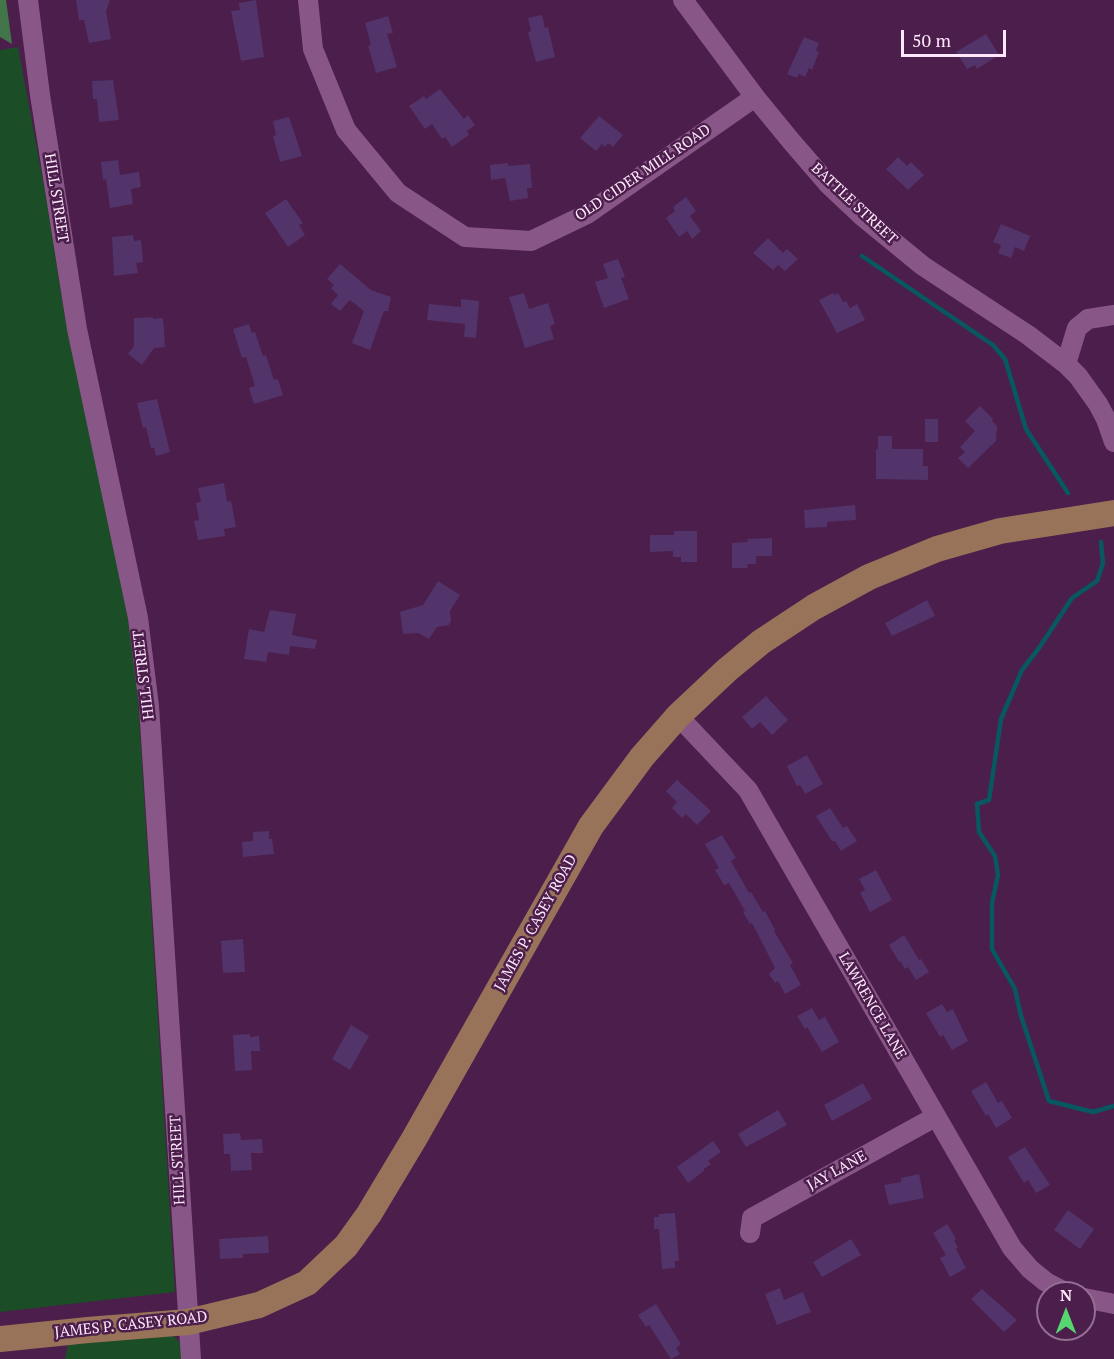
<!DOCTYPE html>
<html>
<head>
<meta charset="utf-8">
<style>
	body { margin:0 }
	#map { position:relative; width:1114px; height:1359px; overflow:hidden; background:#4b1e4b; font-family:"PT Serif",serif }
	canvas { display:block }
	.north { position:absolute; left:1036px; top:1281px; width:60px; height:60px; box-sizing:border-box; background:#4b1e4b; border:2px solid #936f92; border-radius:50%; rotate:0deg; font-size:16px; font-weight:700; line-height:24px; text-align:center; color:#ffe8fd }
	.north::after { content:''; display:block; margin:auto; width:21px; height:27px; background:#56d671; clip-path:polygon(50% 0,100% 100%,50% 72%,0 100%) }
	.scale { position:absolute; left:901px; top:30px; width:105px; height:27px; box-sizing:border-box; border:3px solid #ffe8fd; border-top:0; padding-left:8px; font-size:18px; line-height:21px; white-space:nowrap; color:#ffe8fd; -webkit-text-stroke:4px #4b1e4b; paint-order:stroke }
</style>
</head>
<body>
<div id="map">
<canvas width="1114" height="1359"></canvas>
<div class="north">N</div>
<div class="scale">50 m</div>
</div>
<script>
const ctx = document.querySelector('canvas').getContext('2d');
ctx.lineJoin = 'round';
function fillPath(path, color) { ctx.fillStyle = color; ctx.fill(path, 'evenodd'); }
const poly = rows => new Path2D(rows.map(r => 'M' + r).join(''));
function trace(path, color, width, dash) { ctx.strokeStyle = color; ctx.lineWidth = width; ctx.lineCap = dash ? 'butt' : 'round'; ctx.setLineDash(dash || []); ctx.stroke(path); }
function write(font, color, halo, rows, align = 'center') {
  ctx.font = font + ' "PT Serif",serif'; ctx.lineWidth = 5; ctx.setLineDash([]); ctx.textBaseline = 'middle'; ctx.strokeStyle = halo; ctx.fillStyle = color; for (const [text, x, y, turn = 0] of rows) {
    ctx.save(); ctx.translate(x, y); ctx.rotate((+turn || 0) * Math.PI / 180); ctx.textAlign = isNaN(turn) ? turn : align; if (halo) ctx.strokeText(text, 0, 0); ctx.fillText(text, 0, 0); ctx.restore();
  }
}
fillPath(poly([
	[18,47,46,197,65,319,127,613,137,684,175,1292,0,1312,0,50],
	[163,1332,174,1336,181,1344,182,1359,65,1359,68,1343]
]), '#1b4d26');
fillPath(poly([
	[0,0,6,0,12,44,0,37]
]), '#42754a');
trace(poly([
	[862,256,993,345,1005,359,1026,429,1068,493],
	[1101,542,1103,563,1097,581,1072,598,1039,648,1022,670,1001,719,989,800,977,804,979,832,995,856,998,875,992,903,992,949,1015,989,1021,1016,1049,1101,1093,1112,1114,1106]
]), '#085861', 4.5);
fillPath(poly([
	[76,0,110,0,106,11,111,39,89,43,84,20,79,20],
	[256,0,264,57,241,61,231,11,240,10,239,3],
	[542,15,545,28,548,27,555,57,536,62,528,32,531,31,528,18],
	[388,16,393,33,387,34,397,67,376,73,368,46,371,45,365,23],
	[986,34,999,55,977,69,975,65,967,69,956,52],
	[804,37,819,43,816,51,819,52,812,70,809,68,805,77,799,74,797,78,787,74],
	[113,80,119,120,99,122,97,99,93,99,92,81],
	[440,89,464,119,468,115,475,125,467,131,469,135,452,147,445,137,442,139,432,124,425,129,409,106,424,96,426,99],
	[599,116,623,135,613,147,608,143,605,147,602,144,596,151,580,138],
	[289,117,302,156,280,162,273,136,276,135,273,121],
	[898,157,907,166,911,162,924,175,908,190,886,169],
	[118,160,120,175,139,172,141,187,131,189,133,204,110,208,106,179,103,180,101,162],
	[508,163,508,166,530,164,532,188,527,188,528,198,510,201,505,178,491,180,490,165],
	[686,197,696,211,690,216,701,231,692,239,687,231,679,237,666,218,675,211,673,207],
	[286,199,303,223,299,225,305,235,288,247,265,213],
	[1001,224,1030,236,1024,251,1015,247,1011,258,998,253,1001,245,993,242],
	[133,235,134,241,141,240,143,262,136,263,138,273,114,276,112,237],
	[768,238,783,253,787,249,798,259,785,271,778,265,773,270,753,253],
	[618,259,625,277,621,278,629,299,604,308,595,282,608,278,603,264],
	[340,264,371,290,391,297,388,311,384,311,370,350,352,343,364,311,350,300,340,311,331,304,338,295,331,288,334,285,327,279],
	[524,293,529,309,548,303,555,324,550,326,554,339,525,348,509,297],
	[833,293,835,295,838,293,843,302,846,301,850,308,857,304,865,320,837,333,819,300],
	[461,299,479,301,476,338,464,337,465,324,427,320,429,304,461,307],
	[153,317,153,319,163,318,165,347,154,348,142,365,128,354,134,346,134,318],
	[249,324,252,333,255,332,263,356,266,355,274,380,278,379,283,395,254,404,249,388,255,386,246,357,242,358,233,329],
	[157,399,170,452,156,456,154,448,151,448,146,427,143,428,137,403],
	[980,406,993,419,992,421,997,426,996,441,968,468,958,458,965,452,960,447,975,431,965,421],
	[925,419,938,419,938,442,925,442],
	[878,436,892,436,892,449,923,449,923,466,928,466,928,480,876,479,876,449,878,449],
	[224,483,227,502,231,501,236,527,224,529,225,536,198,540,194,521,199,520,196,503,201,502,198,488],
	[855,505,856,520,827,522,827,527,805,528,804,510],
	[674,531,697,531,697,562,681,562,681,557,673,557,673,551,650,552,650,535,674,535],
	[772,538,772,556,756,556,756,564,747,564,748,568,732,568,732,543,748,542,747,539],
	[438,581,460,595,450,611,451,621,449,625,437,627,429,639,418,633,403,634,400,612,423,605],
	[927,600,935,616,892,636,885,623],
	[270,610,296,614,292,635,317,640,315,649,290,646,289,655,268,652,266,662,244,659,249,629,264,632],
	[766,696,788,720,772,735,760,722,752,729,742,717],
	[807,755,823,784,805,794,800,785,797,786,787,766],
	[677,780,711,811,697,825,686,814,682,818,672,808,677,802,666,791],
	[830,808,843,828,847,826,857,841,841,851,835,841,832,841,816,816],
	[269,831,269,839,272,839,274,854,243,857,242,842,253,841,253,832],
	[722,835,736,858,731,861,749,893,751,892,763,912,765,911,775,930,774,931,793,963,790,965,801,985,785,994,778,981,775,983,769,974,775,968,769,956,752,923,750,924,743,912,745,911,729,883,724,885,715,870,719,868,705,844],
	[876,870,892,900,870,912,860,893,865,890,859,879],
	[904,935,919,960,921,959,929,972,916,980,908,967,905,969,900,961,899,962,889,945],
	[243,939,245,972,223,973,221,941],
	[942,1004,947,1012,953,1009,968,1041,952,1050,943,1035,940,1037,926,1013],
	[812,1008,819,1020,825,1017,839,1042,822,1052,807,1027,805,1029,797,1016],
	[351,1025,369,1036,350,1070,332,1059],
	[250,1034,250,1037,259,1036,260,1051,251,1051,252,1070,235,1071,233,1035],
	[986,1082,998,1103,1002,1101,1012,1118,996,1128,988,1114,986,1116,971,1091],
	[863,1083,872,1099,832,1121,824,1105],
	[778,1110,787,1125,746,1147,738,1134],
	[240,1133,241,1140,262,1139,263,1153,251,1153,252,1170,231,1171,230,1154,224,1154,223,1134],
	[713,1141,721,1152,708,1161,711,1164,704,1169,704,1171,688,1183,677,1167],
	[1025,1147,1050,1185,1036,1193,1028,1180,1024,1183,1008,1157],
	[919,1174,924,1198,889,1205,884,1185,901,1182,901,1178],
	[1068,1210,1094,1229,1080,1249,1054,1230],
	[675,1213,679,1261,675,1261,675,1268,662,1269,659,1229,654,1229,654,1217,659,1217,659,1214],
	[947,1224,956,1239,954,1240,958,1247,956,1249,966,1268,950,1277,940,1258,946,1255,933,1233],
	[268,1236,269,1253,243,1254,243,1258,220,1259,219,1239],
	[851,1239,861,1255,822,1277,813,1262],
	[780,1288,784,1300,803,1292,811,1312,777,1325,765,1294],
	[982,1289,1017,1320,1004,1332,971,1299],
	[656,1304,681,1344,676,1348,680,1354,671,1359,649,1325,646,1327,638,1315]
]), '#52346a');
trace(poly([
	[28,0,40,95,77,329,138,618,149,706,191,1359],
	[308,0,313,49,346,130,398,193,465,237,531,241,587,214,755,97],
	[683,0,755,97,791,141,829,185,862,216,923,266,1028,335,1066,364,1078,376,1098,404,1106,419,1114,442],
	[1066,364,1077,328,1088,319,1114,315],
	[678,716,748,790,1012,1248,1030,1269,1046,1282,1067,1293],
	[750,1233,752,1218,935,1117],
	[1084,1298,1114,1304]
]), '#895787', 20);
trace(poly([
	[0,1339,88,1330,188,1322,259,1305,307,1283,346,1246,369,1214,414,1139,591,826,642,757,678,716,727,670,761,642,814,607,869,577,937,549,1000,531,1114,513]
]), '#997359', 26);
write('15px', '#ffe8fd', '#4b1e4b', [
	["OLD CIDER MILL ROAD",643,173,-34],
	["HILL STREET",56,198,81],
	["BATTLE STREET",854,204,43],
	["HILL STREET",144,675,-97],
	["JAMES P. CASEY ROAD",536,923,-61],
	["LAWRENCE LANE",872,1006,60],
	["HILL STREET",178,1160,-93],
	["JAY LANE",837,1171,-29],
	["JAMES P. CASEY ROAD",131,1325,-6]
]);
</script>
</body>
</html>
